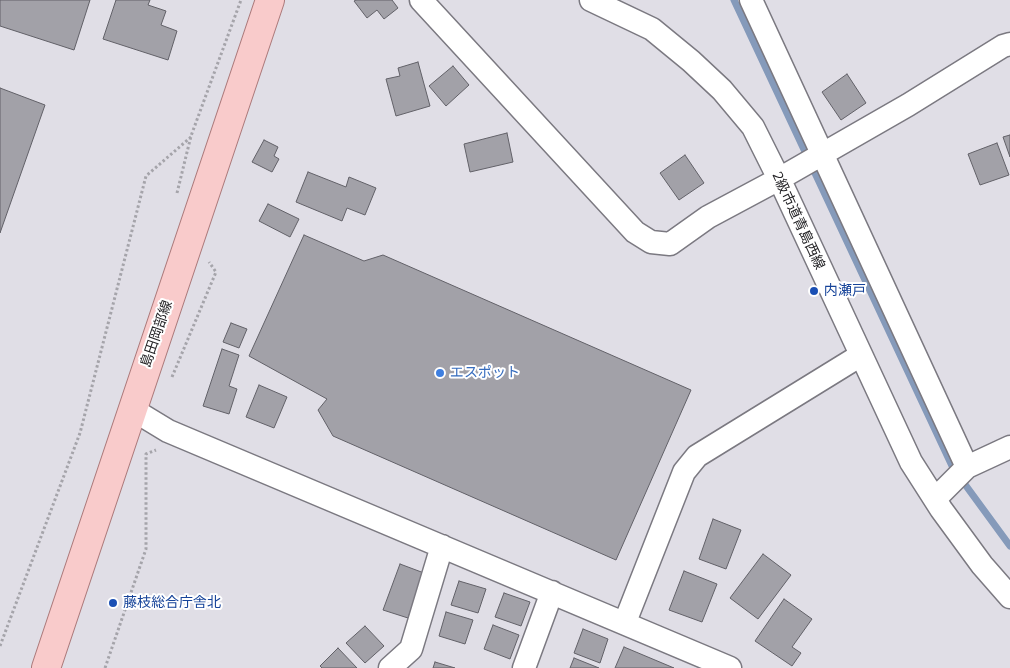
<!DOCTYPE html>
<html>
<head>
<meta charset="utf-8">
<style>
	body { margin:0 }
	canvas { display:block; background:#e0dee6 }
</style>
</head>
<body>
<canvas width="1010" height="668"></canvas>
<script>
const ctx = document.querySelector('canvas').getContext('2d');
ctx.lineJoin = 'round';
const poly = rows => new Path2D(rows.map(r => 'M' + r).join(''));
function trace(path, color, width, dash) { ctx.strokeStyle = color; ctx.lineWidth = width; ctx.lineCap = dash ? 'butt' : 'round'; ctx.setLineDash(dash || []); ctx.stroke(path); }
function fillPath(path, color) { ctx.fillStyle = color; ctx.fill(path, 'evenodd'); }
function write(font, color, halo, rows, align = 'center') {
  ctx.font = font + ' Bitter,"Noto Sans JP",serif'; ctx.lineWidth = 4; ctx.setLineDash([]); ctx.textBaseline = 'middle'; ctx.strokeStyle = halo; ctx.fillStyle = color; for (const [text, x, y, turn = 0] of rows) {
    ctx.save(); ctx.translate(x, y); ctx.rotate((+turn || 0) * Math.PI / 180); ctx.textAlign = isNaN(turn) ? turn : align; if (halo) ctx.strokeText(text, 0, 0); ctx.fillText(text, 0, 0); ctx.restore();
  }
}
trace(poly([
	[734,0,953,468,1010,546]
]), '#859aba', 7);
const building = poly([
	[0,0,90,0,74,50,0,26,0,0],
	[116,0,150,0,148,5,166,11,161,25,177,31,168,60,103,39,116,0],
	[356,0,392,0,398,8,384,19,377,10,367,18,354,1,356,0],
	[418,62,430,106,396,116,386,79,400,76,398,68,418,62],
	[453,66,469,85,446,106,429,86,453,66],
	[847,74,866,103,841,120,822,92,847,74],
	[0,88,45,105,0,233,0,88],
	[507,133,513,162,470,172,464,144,507,133],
	[1010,135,1010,157,1003,137,1010,135],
	[264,140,278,147,274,156,279,159,272,172,252,162,264,140],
	[997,143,1009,175,980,185,968,154,997,143],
	[685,155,704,183,679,200,660,173,685,155],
	[308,172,346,187,349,177,376,188,365,215,347,208,342,221,296,202,308,172],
	[268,204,299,219,290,237,259,221,268,204],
	[304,235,364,261,383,255,691,390,616,560,333,436,318,410,327,399,249,356,304,235],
	[231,323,247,329,239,348,223,342,231,323],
	[222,349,239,355,229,386,237,389,229,414,203,406,222,349],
	[259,385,287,397,274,428,246,417,259,385],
	[713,519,741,530,726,569,699,559,713,519],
	[763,554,791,575,758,619,730,598,763,554],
	[400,564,424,573,408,618,383,610,400,564],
	[684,571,717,584,702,622,669,610,684,571],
	[459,581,486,589,478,613,451,605,459,581],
	[504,593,530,602,521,626,495,617,504,593],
	[784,599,812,619,792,647,801,653,792,666,755,641,784,599],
	[446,612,473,620,465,644,439,636,446,612],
	[493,625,519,635,510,659,484,649,493,625],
	[365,626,384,646,365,663,346,643,365,626],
	[583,629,608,639,600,663,574,653,583,629],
	[624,647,674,668,615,668,624,647],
	[338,648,357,668,322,668,320,666,338,648],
	[574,658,599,668,570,668,574,658],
	[435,662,455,668,433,668,435,662]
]);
fillPath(building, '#a2a1a8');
trace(building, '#626168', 1);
const minor = poly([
	[421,0,635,232,651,242,670,244,708,217,779,179,908,105,1003,46,1010,44],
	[591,0,652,29,691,61,722,90,753,127,784,189,911,462,941,509,982,565,1010,597],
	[751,0,967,467],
	[131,412,140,414,168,431,730,668],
	[935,499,967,467,1010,447],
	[625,622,684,472,697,456,861,355],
	[390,668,411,649,442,546],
	[524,668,552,592]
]);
const major = poly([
	[46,668,270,0]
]);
trace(minor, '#7b7981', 25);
trace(major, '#ac7a7b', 30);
trace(poly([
	[177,193,191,136,241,0],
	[172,377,216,272,209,262],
	[0,646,80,433,146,176,191,137],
	[105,668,146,549,146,454,156,450]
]), '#a5a4aa', 3, [2.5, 2.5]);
trace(minor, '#fff', 22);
trace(major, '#f9cbcb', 28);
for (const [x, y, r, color] of [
	[814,291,5,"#1a4fb4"],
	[440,373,5,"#3f7fe0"],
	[113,603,5,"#1a4fb4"]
]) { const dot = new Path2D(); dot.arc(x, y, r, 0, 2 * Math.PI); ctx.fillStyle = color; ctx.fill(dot); trace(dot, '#fff', 2); }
write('14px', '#252427', '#fff', [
	["2級市道青島西線",798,221,65],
	["島田岡部線",157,334,-71]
]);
write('14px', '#164399', '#fff', [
	["内瀬戸",824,291],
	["藤枝総合庁舎北",123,603]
], 'left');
write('14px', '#366cbe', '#fff', [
	["エスポット",450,373]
], 'left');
</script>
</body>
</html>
